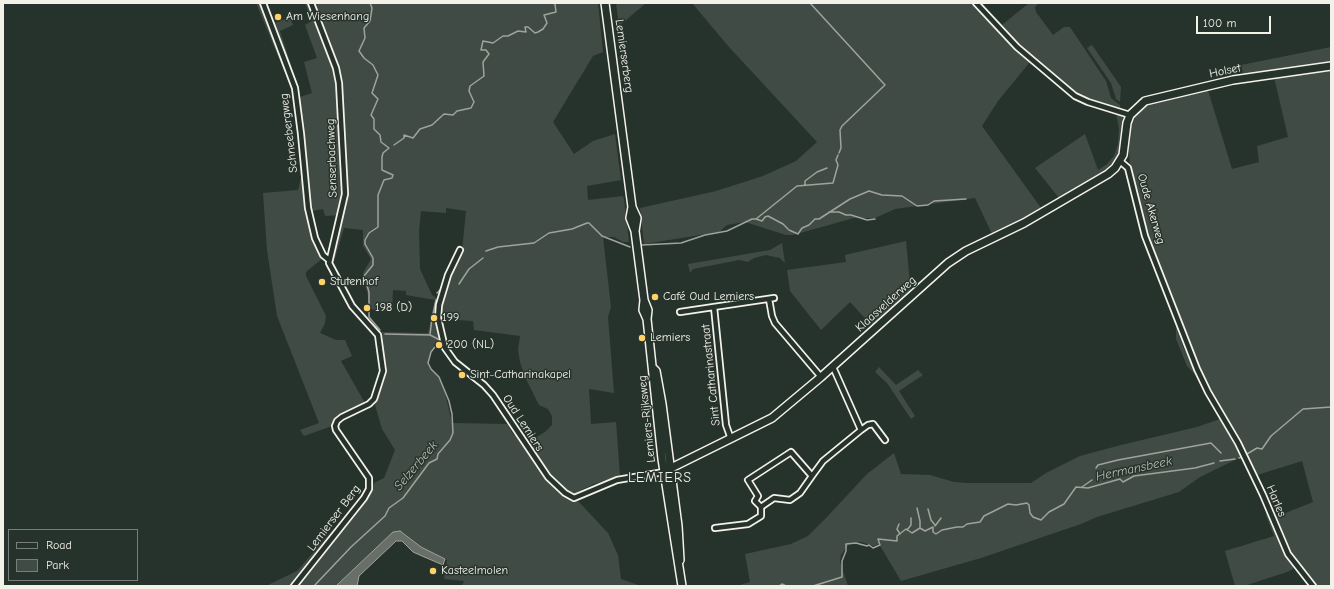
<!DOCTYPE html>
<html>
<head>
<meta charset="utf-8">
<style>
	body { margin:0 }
	#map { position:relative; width:1334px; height:589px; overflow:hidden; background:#26332d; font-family:"Comic Neue",sans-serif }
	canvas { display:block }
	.frame { position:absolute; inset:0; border:4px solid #f4f1e8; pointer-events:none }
	.legend { position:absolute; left:8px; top:529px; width:130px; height:52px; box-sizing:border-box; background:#26332d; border:1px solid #787f78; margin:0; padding:5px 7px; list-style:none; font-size:12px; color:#f4f1e8 }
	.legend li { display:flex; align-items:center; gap:8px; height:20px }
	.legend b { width:20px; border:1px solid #787f78 }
	.scale { position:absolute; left:1196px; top:16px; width:75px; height:18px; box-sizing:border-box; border:2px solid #f4f1e8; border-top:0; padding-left:5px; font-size:12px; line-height:14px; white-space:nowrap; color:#f4f1e8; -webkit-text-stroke:3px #26332d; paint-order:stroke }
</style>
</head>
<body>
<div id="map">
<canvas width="1334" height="589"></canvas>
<div class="frame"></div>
<ul class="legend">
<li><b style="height:5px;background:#26332d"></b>Road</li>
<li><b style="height:11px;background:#414b45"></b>Park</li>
</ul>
<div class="scale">100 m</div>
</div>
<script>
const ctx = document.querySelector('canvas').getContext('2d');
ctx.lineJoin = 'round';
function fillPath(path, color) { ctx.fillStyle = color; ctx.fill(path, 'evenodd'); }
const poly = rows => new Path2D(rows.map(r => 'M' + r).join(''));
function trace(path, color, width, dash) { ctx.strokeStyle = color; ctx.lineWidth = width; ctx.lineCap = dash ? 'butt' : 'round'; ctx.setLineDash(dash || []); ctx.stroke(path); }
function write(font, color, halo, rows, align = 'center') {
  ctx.font = font + ' "Comic Neue",sans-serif'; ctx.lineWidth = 3; ctx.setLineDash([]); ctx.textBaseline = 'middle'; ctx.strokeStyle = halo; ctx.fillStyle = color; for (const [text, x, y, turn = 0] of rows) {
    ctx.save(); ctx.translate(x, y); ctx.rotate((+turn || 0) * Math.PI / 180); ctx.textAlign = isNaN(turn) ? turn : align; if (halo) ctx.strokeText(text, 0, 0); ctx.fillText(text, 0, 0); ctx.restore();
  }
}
fillPath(poly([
	[256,3,261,3,270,16,272,15,275,23,290,17,293,25,280,31,296,80,300,97,312,93,304,62,317,58,305,25,312,21,305,3,598,3,603,52,593,56,553,122,574,154,593,141,615,134,621,180,587,186,588,200,623,196,624,199,629,242,623,242,614,237,603,237,611,307,608,317,614,393,589,389,591,424,616,422,620,476,594,484,577,492,578,501,608,533,618,555,621,579,641,586,462,586,464,581,444,579,447,560,421,547,400,531,393,532,336,586,296,586,367,498,374,483,384,478,395,450,382,429,375,405,385,378,382,332,428,333,435,300,406,295,406,291,393,290,392,312,368,309,368,296,363,273,371,259,363,246,363,230,344,228,333,265,333,250,343,215,325,216,323,209,307,212,323,258,306,272,306,276,326,316,325,323,320,333,336,340,345,340,352,356,341,361,365,403,334,419,332,426,304,436,300,430,319,423,277,316,267,250,263,193,298,190,301,178,298,130,292,90],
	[446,208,466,211,462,251,457,257,447,281,441,304,441,319,473,321,474,330,520,336,518,350,520,362,525,377,539,405,548,409,552,416,552,425,545,432,528,442,513,434,507,424,452,423,444,389,437,374,428,366,428,359,432,351,442,341,436,314,438,299,432,295,420,269,419,231,421,211,446,213],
	[616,3,646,3,619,26],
	[692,3,971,3,1017,51,1030,62,998,101,982,126,1041,208,993,236,975,198,895,209,875,218,854,218,793,235,786,235,745,222,727,225,719,232,644,244,640,208,716,191,763,176,796,161,817,142,729,47],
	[1029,3,1043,3,1039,3,1035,7,1036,12,1053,35,1064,27,1070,27,1106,81,1111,98,1120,105,1121,110,1093,102,1078,95,1021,47,1002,25],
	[1092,45,1121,87,1120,102,1116,99,1111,83,1087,48],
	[1331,47,1331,61,1244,76,1241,65],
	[1331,66,1331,586,1315,586,1304,570,1294,563,1293,569,1287,572,1244,586,1235,586,1225,551,1274,536,1266,515,1266,509,1270,513,1278,516,1313,502,1302,461,1254,476,1201,376,1156,261,1137,202,1130,171,1129,150,1130,128,1133,115,1138,107,1207,87,1232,169,1259,162,1257,146,1288,137,1274,77],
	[1116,113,1123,115,1122,140,1118,158,1112,167,1059,198,1035,168,1085,134,1098,170,1107,164,1114,156,1118,144,1119,129],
	[906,241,911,294,874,328,850,302,821,330,790,291,787,270,846,262,845,255],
	[782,243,785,263,780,258,766,255,754,258,748,262,739,260,729,262,693,269,690,273,688,264,770,250],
	[1176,327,1184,349,1198,378,1187,366,1176,339],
	[879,367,896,385,918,370,923,375,899,391,915,416,911,419,887,383,875,372],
	[1220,419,1241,457,1200,477,1179,492,1097,517,1081,524,981,558,901,581,879,544,874,546,861,542,850,543,841,555,840,562,848,586,737,586,750,582,745,554,791,544,808,536,826,518,867,474,894,453,901,474,930,475,954,482,966,483,1031,483,1046,473,1080,456,1121,445,1197,427],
	[353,507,354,509,331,534,291,586,266,586,297,571]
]), '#414b45');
const water = poly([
	[400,531,421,547,445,559,443,565,422,556,413,552,402,541,396,541,359,576,357,586,336,586,393,532,400,531]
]);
fillPath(water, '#676f68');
trace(water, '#9fa39b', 1);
trace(poly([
	[370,3,372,8,371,15,370,21,364,28,365,38,359,51,364,58,373,65,378,75,372,93,378,99,371,115,374,119,374,129,380,135,381,142,389,148,383,153,382,157,382,170,393,175,392,178,384,180,378,195,378,227,369,233,365,240,365,244,373,258,373,265,364,276,369,292,369,317,380,330],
	[810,3,885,85,842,126,840,130,841,148,839,153],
	[394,145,404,138,404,135,413,138,420,129,432,125,444,114,453,115,457,111,471,108,474,102,469,91,470,86,484,76,483,62,489,54,486,50,481,50,483,41,493,43,503,36,508,36,518,31,526,32,525,27,528,27,535,33,538,32,543,29,547,23,544,15,556,12,555,4,553,3],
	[805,185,805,181,817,172,827,168],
	[829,212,839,212,846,215,851,215,867,220,875,219],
	[756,219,762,221,765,217,768,216,783,224,788,229],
	[789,230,798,234,802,228,809,225,815,219,819,219,850,199,869,191,882,195,902,196,917,206,928,205,934,201,966,199],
	[642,245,681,243,705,235,727,231,752,219,756,219,797,186,833,183,838,165,836,160,838,155],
	[486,251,498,247,534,243,549,233,572,229,587,223,589,223,602,236,630,247],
	[459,284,469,269,483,258],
	[437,293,442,288],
	[433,314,436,300],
	[430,335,432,318],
	[1247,454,1257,448,1262,449,1271,436,1303,409,1331,407],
	[1239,458,1242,457],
	[1220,461,1235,459],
	[1096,468,1098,465,1118,460,1211,443,1221,453],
	[1082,487,1092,480],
	[917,508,920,521,920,528],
	[928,509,931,520,935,525],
	[899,524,897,529,900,534],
	[935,526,941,518],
	[907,530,911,525,911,518],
	[314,586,351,547,385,516,389,508,403,498,429,463,437,459,438,454,450,440,453,433,452,414,449,401,439,377,431,369,428,363,431,352,439,342,438,339,430,335,385,334],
	[779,586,782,584,786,586],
	[813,586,842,577,842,561,846,551,846,544,856,543,867,546,869,545,873,548,880,545,878,539,897,541,897,536,906,529,912,533,920,528,925,531,933,527,933,532,936,534,942,530,957,527,963,527,967,524,980,522,984,516,1008,504,1016,505,1027,503,1029,505,1030,513,1033,517,1041,520,1049,512,1064,504,1076,487,1088,488,1120,479,1123,482,1134,476,1195,468,1214,463]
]), '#9fa39b', 1.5);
const street = poly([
	[263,3,295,88,301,134,308,208,315,238,323,255,329,260],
	[976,3,1017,47,1075,96,1088,102,1130,115],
	[1120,161,1128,168,1145,236,1197,369,1208,392,1238,443,1263,495,1288,554,1313,586],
	[460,250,448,275,439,305,438,318,445,348,455,362,484,385,493,395,548,477,565,493,574,498,617,480,664,472],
	[769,299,772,316,775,323,821,377],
	[714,307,726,425,731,439],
	[680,312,774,298],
	[833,367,861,430,868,425,873,424,885,440],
	[761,507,774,498,790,500,800,493,812,476],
	[715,528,748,524,761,516,761,507,755,501,758,496,748,480,791,452,812,476,823,461,861,430],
	[294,586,364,498,369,489,369,478,336,430,335,426,337,421,342,417,369,404,374,399,383,371,378,335,352,306,329,263,345,194,339,83,336,68,311,3]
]);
const secondary = poly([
	[665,471,772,418,821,377,948,263,966,251,1024,223,1108,174,1115,168,1123,155,1127,123,1130,115,1145,101,1233,80,1331,66]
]);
const primary = poly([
	[605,3,632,207,637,218,635,231,644,300,643,310,647,319,662,459,682,586],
	[632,207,630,218,635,231],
	[644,300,648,310,647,319],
	[653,368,656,371,662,404,678,526,680,560]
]);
trace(street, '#f4f1e8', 8);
trace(secondary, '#f4f1e8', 10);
trace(primary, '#f4f1e8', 10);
trace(street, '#26332d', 4.5);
trace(secondary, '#26332d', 7);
trace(primary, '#26332d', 7);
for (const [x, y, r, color] of [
	[278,17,4,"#ffd166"],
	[322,282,4,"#ffd166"],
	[655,297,4,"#ffd166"],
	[367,308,4,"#ffd166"],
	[434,318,4,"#ffd166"],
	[642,338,4,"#ffd166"],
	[439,345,4,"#ffd166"],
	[462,375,4,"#ffd166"],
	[433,571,4,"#ffd166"]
]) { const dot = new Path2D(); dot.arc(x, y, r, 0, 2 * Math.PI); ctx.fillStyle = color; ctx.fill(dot); trace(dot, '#26332d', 1.5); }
write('12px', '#f4f1e8', '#26332d', [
	["Am Wiesenhang",286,17],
	["Stutenhof",330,282],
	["Café Oud Lemiers",663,297],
	["198 (D)",375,308],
	["199",442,318],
	["Lemiers",650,338],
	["200 (NL)",447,345],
	["Sint-Catharinakapel",470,375],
	["Kasteelmolen",441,571]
], 'left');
write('12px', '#f4f1e8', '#26332d', [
	["Lemierserberg",624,56,82],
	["Holset",1225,71,-11],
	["Schneebergweg",289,133,-97],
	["Senserbachweg",332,158,-92],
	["Oude Akerweg",1151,209,74],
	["Klaasvelderweg",886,304,-42],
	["Sint Catharinastraat",711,375,-96],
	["Lemiers-Rijksweg",647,419,-96],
	["Oud Lemiers",523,423,57],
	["Harles",1276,501,67],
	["Lemierser Berg",334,518,-53]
]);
write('italic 13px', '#bcbdb5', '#26332d', [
	["Selzerbeek",416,466,-50],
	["Hermansbeek",1134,469,-12]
]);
ctx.letterSpacing = '1px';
write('14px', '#f4f1e8', '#26332d', [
	["LEMIERS",660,478]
]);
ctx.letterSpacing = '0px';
</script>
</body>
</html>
